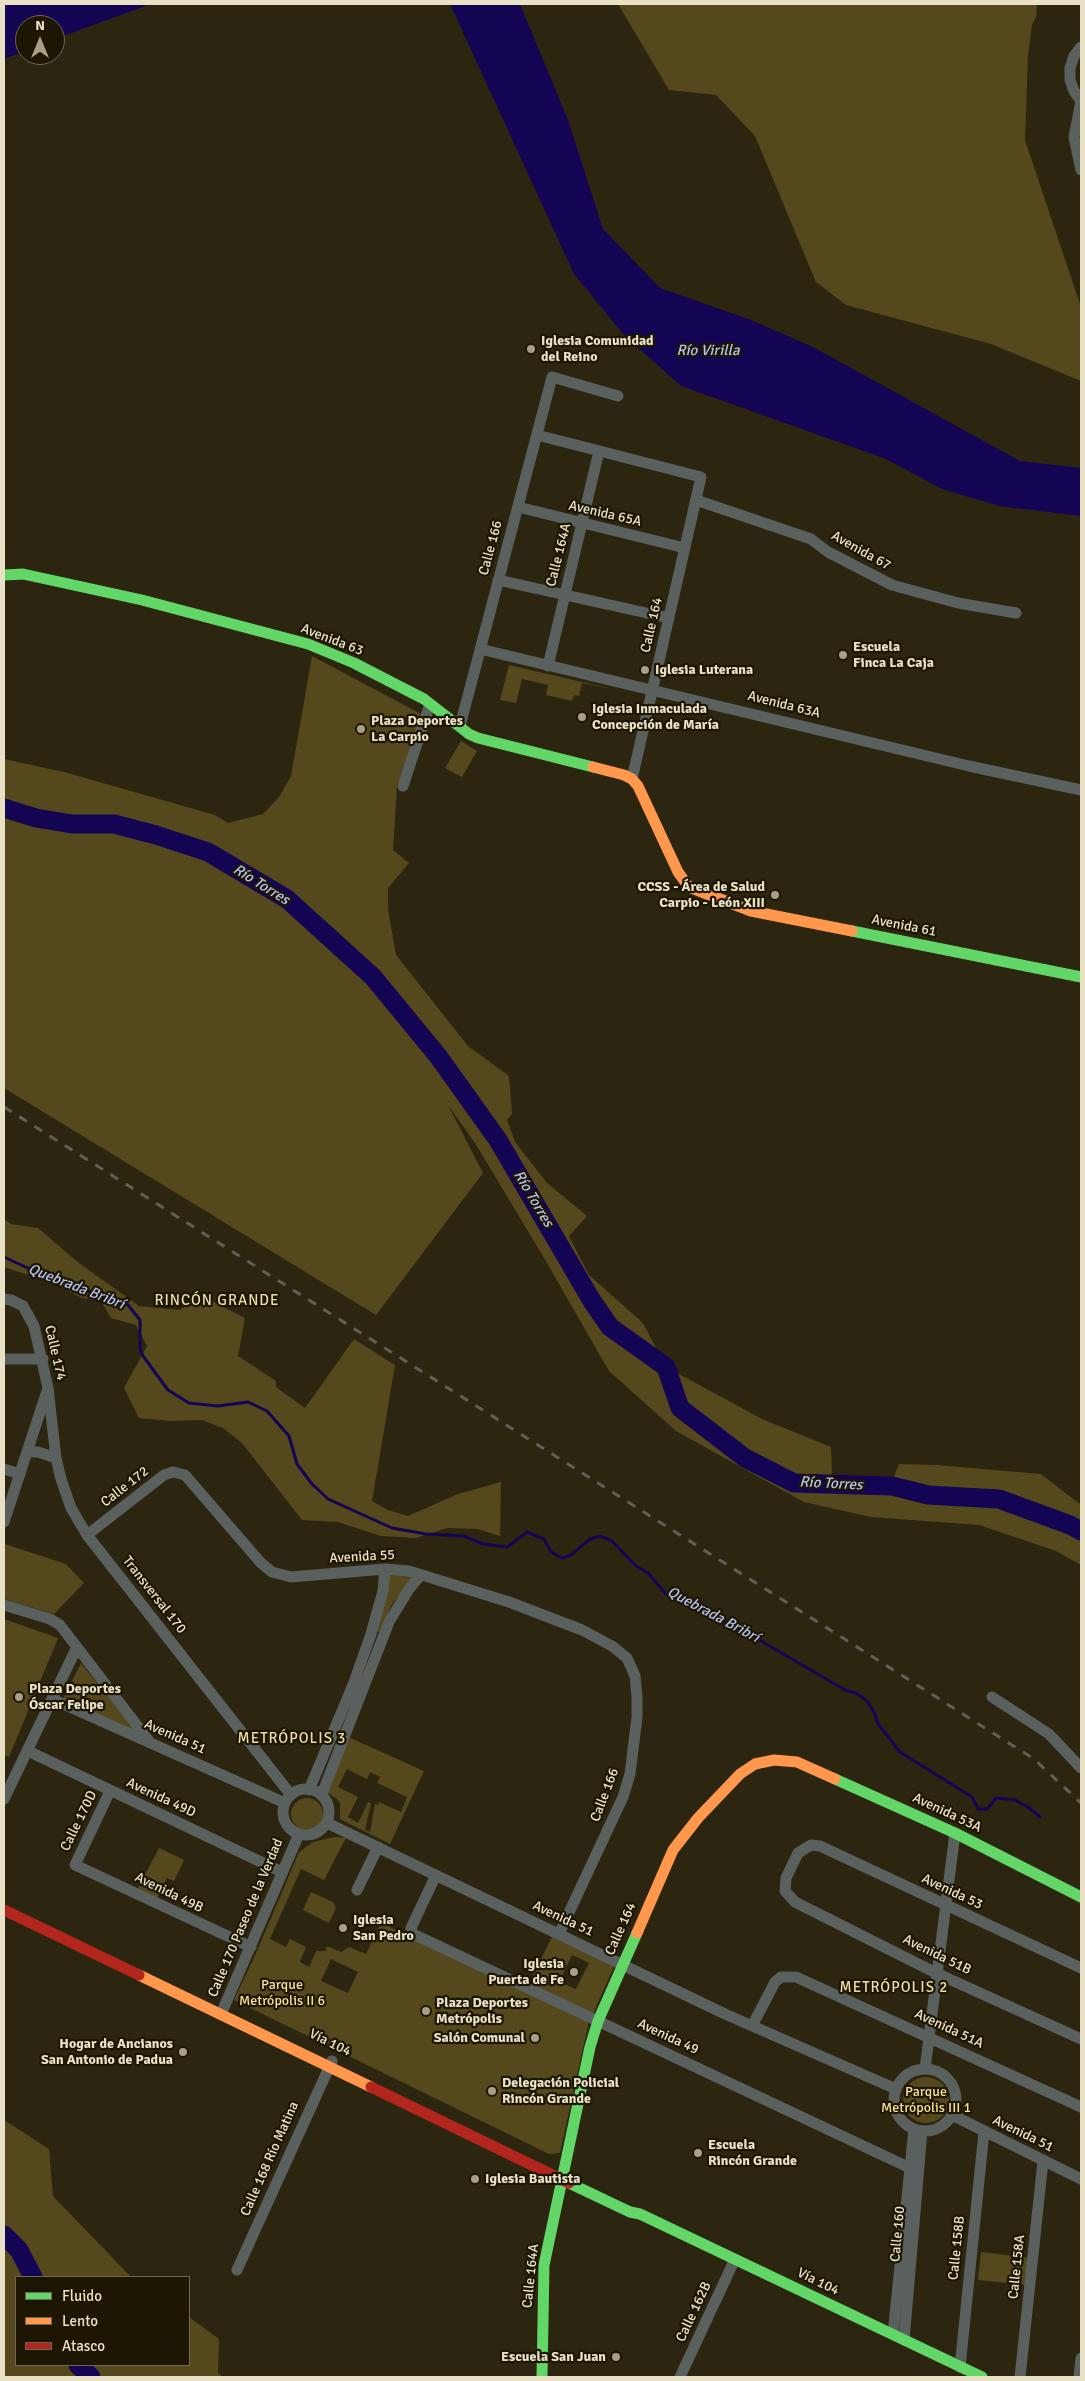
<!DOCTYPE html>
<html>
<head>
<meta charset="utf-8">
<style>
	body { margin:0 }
	#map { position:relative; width:1085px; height:2381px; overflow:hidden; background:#2c2610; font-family:Signika,sans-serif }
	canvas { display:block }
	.frame { position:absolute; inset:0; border:5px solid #e9e1c6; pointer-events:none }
	.legend { position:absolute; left:15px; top:2276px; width:175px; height:90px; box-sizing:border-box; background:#1c1603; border:1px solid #6e6751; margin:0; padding:6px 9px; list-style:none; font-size:15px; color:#e9e1c6 }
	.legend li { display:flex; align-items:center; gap:10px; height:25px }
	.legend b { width:25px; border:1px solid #6e6751 }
	.north { position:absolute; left:15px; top:15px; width:50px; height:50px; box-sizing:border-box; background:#1c1603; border:1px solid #6e6751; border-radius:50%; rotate:0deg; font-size:14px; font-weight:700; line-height:20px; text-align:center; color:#e9e1c6 }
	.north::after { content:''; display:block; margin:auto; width:18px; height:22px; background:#a7a086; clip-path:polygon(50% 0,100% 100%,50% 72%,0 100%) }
</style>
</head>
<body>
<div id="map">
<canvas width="1085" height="2381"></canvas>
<div class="frame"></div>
<ul class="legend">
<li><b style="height:6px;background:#63d668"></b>Fluido</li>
<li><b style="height:6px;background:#ff974d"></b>Lento</li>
<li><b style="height:6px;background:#b3261e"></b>Atasco</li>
</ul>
<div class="north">N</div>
</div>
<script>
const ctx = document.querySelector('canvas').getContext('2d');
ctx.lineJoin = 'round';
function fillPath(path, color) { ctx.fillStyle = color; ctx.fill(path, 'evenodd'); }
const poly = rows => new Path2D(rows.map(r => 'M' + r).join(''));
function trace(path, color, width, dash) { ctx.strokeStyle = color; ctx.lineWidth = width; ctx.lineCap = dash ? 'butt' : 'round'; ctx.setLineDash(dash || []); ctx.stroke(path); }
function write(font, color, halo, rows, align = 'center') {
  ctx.font = font + ' Signika,sans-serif'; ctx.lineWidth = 4.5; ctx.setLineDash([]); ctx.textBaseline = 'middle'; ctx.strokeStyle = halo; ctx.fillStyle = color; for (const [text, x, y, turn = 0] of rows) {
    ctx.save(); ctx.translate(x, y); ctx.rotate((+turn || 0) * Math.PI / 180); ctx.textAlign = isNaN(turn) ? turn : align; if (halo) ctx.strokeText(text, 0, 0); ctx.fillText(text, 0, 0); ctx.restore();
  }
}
fillPath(poly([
	[618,4,1037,4,1036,17,1032,25,1028,55,1025,140,1081,307,1081,381,991,344,846,305,816,282,755,136,716,95,669,90],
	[312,656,423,715,397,786,393,850,409,863,388,888,388,909,396,955,468,1046,509,1076,512,1114,507,1120,515,1142,547,1183,587,1216,569,1236,589,1275,643,1323,666,1367,762,1419,831,1447,832,1475,893,1479,899,1464,937,1465,1041,1474,1081,1505,1081,1565,1056,1551,979,1525,871,1517,804,1502,676,1431,609,1371,544,1258,475,1143,448,1105,483,1173,376,1315,4,1088,4,759,64,772,215,815,228,823,263,814,279,797,291,776],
	[509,665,612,689,582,683,579,696,574,695,572,701,546,695,548,685,522,679,516,703,500,700],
	[461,741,477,751,462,777,445,768],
	[4,1219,11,1224,38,1228,79,1263,139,1306,180,1310,200,1295,245,1318,238,1356,276,1381,276,1387,305,1408,354,1339,395,1365,372,1501,388,1510,408,1516,458,1494,501,1482,500,1536,477,1529,447,1528,416,1538,381,1536,338,1522,302,1520,242,1443,223,1428,202,1420,170,1421,139,1418,124,1388,147,1346,136,1325,111,1318,101,1301,82,1298,55,1284,4,1267],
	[5,1544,66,1564,84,1583,54,1614,4,1599],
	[388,1571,414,1577,392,1604,380,1632,376,1631],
	[4,1619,58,1638,9,1757,4,1755],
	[81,1663,139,1735,63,1699],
	[348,1737,424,1771,390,1844,340,1819,340,1803,337,1799,326,1792],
	[347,1769,367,1779,370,1772,380,1777,377,1783,407,1797,401,1812,379,1802,378,1805,375,1804,370,1832,365,1830,371,1803,368,1802,358,1823,348,1817,358,1797,338,1787],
	'291 1814a16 16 0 1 1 32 0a16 16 0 1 1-32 0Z',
	[334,1837,346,1838,324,1880,301,1869,270,1939,286,1947,290,1939,306,1947,300,1962,309,1967,316,1951,325,1951,327,1946,341,1952,349,1947,366,1954,381,1923,582,2016,588,2021,588,2026,560,2153,549,2154,234,2000,257,1951,299,1852,313,1842],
	[331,1959,358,1972,348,1993,321,1981],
	[159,1848,184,1860,174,1881,167,1878,157,1899,137,1890],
	[311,1892,333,1902,336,1908,329,1923,303,1910],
	[553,1935,615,1964,593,2014,529,1983],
	[572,1955,589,1963,576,1989,559,1982],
	'903 2100a23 23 0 1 1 46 0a23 23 0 1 1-46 0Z',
	[4,2120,49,2149,53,2196,131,2277,16,2277,16,2365,189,2365,189,2317,219,2339,218,2373,223,2377,4,2377],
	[981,2252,1030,2258,1027,2285,978,2280]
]), '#54481c');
fillPath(poly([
	[4,4,151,4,55,39,55,25,25,25,25,51,4,59],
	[450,4,520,4,568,120,603,229,660,288,751,320,813,347,1020,461,1081,468,1081,516,999,506,942,489,886,459,681,386,624,335,574,274]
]), '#130554');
trace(poly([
	[4,1257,47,1277,73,1284,106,1299,128,1305,140,1320,140,1350,143,1356,168,1390,189,1403,218,1406,248,1402,267,1411,289,1436,297,1464,312,1484,328,1499,392,1528,426,1534,463,1536,483,1544,507,1547,527,1532,544,1539,551,1552,562,1558,571,1555,590,1539,600,1536,612,1541,636,1566,648,1573,666,1594,744,1631,845,1690,856,1693,867,1701,875,1714,878,1724,900,1752,972,1797,978,1809,987,1809,996,1798,1015,1800,1028,1807,1040,1817]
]), '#130554', 3);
trace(poly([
	[4,808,36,818,72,824,114,824,156,835,208,852,287,899,373,977,438,1056,498,1140,592,1301,610,1327,666,1367,680,1408,745,1458,794,1483,892,1486,928,1495,999,1499,1070,1525,1081,1531],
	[4,2235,19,2250,33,2277],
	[78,2365,91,2377]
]), '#130554', 19);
trace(poly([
	[1081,47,1074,56,1070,68,1070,80,1074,91,1081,101],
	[1081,101,1074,137,1081,170],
	[537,435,701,477,632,779],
	[696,500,811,539,828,552,892,585,958,603,1016,613],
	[518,507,685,548],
	[498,580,669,618],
	[480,649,969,766,1081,790],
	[548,666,599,451],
	[460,726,552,377,618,396],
	[403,786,430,704],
	[4,1299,11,1300,23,1306,34,1326,48,1388,4,1522],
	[4,1359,43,1359],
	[48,1388,56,1458,61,1479,71,1508,87,1535,291,1795],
	[27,1452,38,1452,56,1458],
	[4,1469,20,1474],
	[87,1535,164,1475,173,1472,185,1475,261,1563,272,1572,291,1577,385,1569,409,1571,509,1602,582,1630,612,1646,627,1658,635,1676,637,1697,637,1717,630,1774,623,1797,559,1934],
	[4,1605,50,1619,60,1625,149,1741],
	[992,1697,1049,1734,1081,1768],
	[52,1699,285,1803],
	[28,1751,282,1872],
	'283 1812a23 23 0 1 1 46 0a23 23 0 1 1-46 0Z',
	[309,1790,353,1685,371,1634,383,1591,385,1569],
	[110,1791,75,1865,251,1947],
	[322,1794,389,1622,409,1589,421,1575],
	[4,1799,76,1649],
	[327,1823,725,2014,896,2089],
	[436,1875,411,1928,413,1934,910,2168],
	[357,1890,378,1847],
	[1081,1968,820,1846,811,1845,798,1853,786,1878,785,1891,795,1902,936,1973,1081,2039],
	[221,2014,299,1834],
	[752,2026,775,1982,781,1977,796,1977,1081,2107],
	[925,2069,955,1833],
	'894 2100a31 31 0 1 1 62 0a31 31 0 1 1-62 0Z',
	[952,2115,1081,2179],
	[237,2270,332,2061],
	[893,2334,914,2129],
	[904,2340,922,2131],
	[960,2367,984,2132],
	[680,2377,735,2259],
	[1020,2377,1043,2161],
	[1079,2377,1081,2358]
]), '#59605e', 11);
trace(poly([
	[4,575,23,574,142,600,308,644,354,663,424,699,469,734,478,738,593,767],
	[852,931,1081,977],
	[835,1779,955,1833,1081,1897],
	[569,2183,630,2212,640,2214,982,2377],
	[542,2377,544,2265,590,2047,598,2021,637,1933]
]), '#63d668', 11);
trace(poly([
	[593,767,624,775,632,779,638,786,678,872,689,887,751,911,852,931],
	[637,1933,673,1850,698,1818,740,1774,755,1764,774,1760,797,1762,835,1779],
	[139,1975,371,2087]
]), '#ff974d', 11);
trace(poly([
	[4,1910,139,1975],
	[371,2087,569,2183]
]), '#b3261e', 11);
trace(poly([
	[4,1107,1034,1759,1081,1803]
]), '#5f5f55', 3, [9, 9]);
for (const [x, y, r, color] of [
	[531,349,5,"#a7a086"],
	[843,655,5,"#a7a086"],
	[645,670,5,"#a7a086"],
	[582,717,5,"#a7a086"],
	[361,729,5,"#a7a086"],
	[775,895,5,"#a7a086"],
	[19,1697,5,"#a7a086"],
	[343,1928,5,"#a7a086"],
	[574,1972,5,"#a7a086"],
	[426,2011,5,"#a7a086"],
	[535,2038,5,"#a7a086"],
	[183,2052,5,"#a7a086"],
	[492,2091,5,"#a7a086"],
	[698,2153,5,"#a7a086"],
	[475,2179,5,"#a7a086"],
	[616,2357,5,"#a7a086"]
]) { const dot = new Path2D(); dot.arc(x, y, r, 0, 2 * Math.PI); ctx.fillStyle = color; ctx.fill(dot); trace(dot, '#1c1603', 2); }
write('bold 14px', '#e9e1c6', '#1c1603', [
	["Iglesia Comunidad",541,341],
	["del Reino",541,357],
	["Escuela",853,647],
	["Finca La Caja",853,663],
	["Iglesia Luterana",655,670],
	["Iglesia Inmaculada",592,709],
	["Concepción de María",592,725],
	["Plaza Deportes",371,721],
	["La Carpio",371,737],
	["CCSS - Área de Salud",765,887,"right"],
	["Carpio - León XIII",765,903,"right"],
	["Plaza Deportes",29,1689],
	["Óscar Felipe",29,1705],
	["Iglesia",353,1920],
	["San Pedro",353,1936],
	["Iglesia",564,1964,"right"],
	["Puerta de Fe",564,1980,"right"],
	["Plaza Deportes",436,2003],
	["Metrópolis",436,2019],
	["Salón Comunal",525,2038,"right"],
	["Hogar de Ancianos",173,2044,"right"],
	["San Antonio de Padua",173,2060,"right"],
	["Delegación Policial",502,2083],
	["Rincón Grande",502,2099],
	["Escuela",708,2145],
	["Rincón Grande",708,2161],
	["Iglesia Bautista",485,2179],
	["Escuela San Juan",606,2357,"right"]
], 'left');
write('14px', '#e9e1c6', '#1c1603', [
	["Avenida 65A",605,514,13],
	["Calle 166",491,548,-75],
	["Avenida 67",861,551,29],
	["Calle 164A",559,555,-76],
	["Calle 164",652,625,-77],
	["Avenida 63",332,640,21],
	["Avenida 63A",784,705,14],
	["Avenida 61",904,926,11],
	["Calle 174",55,1353,77],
	["Calle 172",125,1487,-38],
	["Avenida 55",362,1557,-3],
	["Transversal 170",154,1595,52],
	["Avenida 51",175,1737,24],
	["Calle 166",605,1795,-69],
	["Avenida 49D",161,1798,25],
	["Avenida 53A",947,1813,25],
	["Calle 170D",79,1821,-64],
	["Avenida 53",952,1892,25],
	["Avenida 49B",169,1893,26],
	["Calle 170 Paseo de la Verdad",246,1918,-67],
	["Avenida 51",563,1919,25],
	["Calle 164",621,1929,-66],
	["Avenida 51B",937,1955,26],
	["Avenida 51A",949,2029,25],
	["Avenida 49",668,2037,25],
	["Vía 104",330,2043,26],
	["Avenida 51",1023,2134,26],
	["Calle 168 Río Matina",270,2159,-66],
	["Calle 160",898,2234,-85],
	["Calle 158B",957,2248,-84],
	["Calle 158A",1017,2267,-84],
	["Calle 164A",531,2276,-84],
	["Vía 104",818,2282,26],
	["Calle 162B",694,2312,-65]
]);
write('14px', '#f8e091', '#1c1603', [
	["Parque",282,1985],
	["Metrópolis II 6",282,2001],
	["Parque",926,2092],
	["Metrópolis III 1",926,2108]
]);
write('italic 15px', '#b4c0f0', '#1c1603', [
	["Río Virilla",708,351],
	["Río Torres",261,885,32],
	["Río Torres",533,1199,59],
	["Quebrada Bribrí",76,1287,21],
	["Río Torres",831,1484,3],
	["Quebrada Bribrí",713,1615,28]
]);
ctx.letterSpacing = '1px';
write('15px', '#eddda6', '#1c1603', [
	["RINCÓN GRANDE",217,1301],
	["METRÓPOLIS 3",292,1739],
	["METRÓPOLIS 2",894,1988]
]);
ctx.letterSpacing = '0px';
</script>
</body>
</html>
